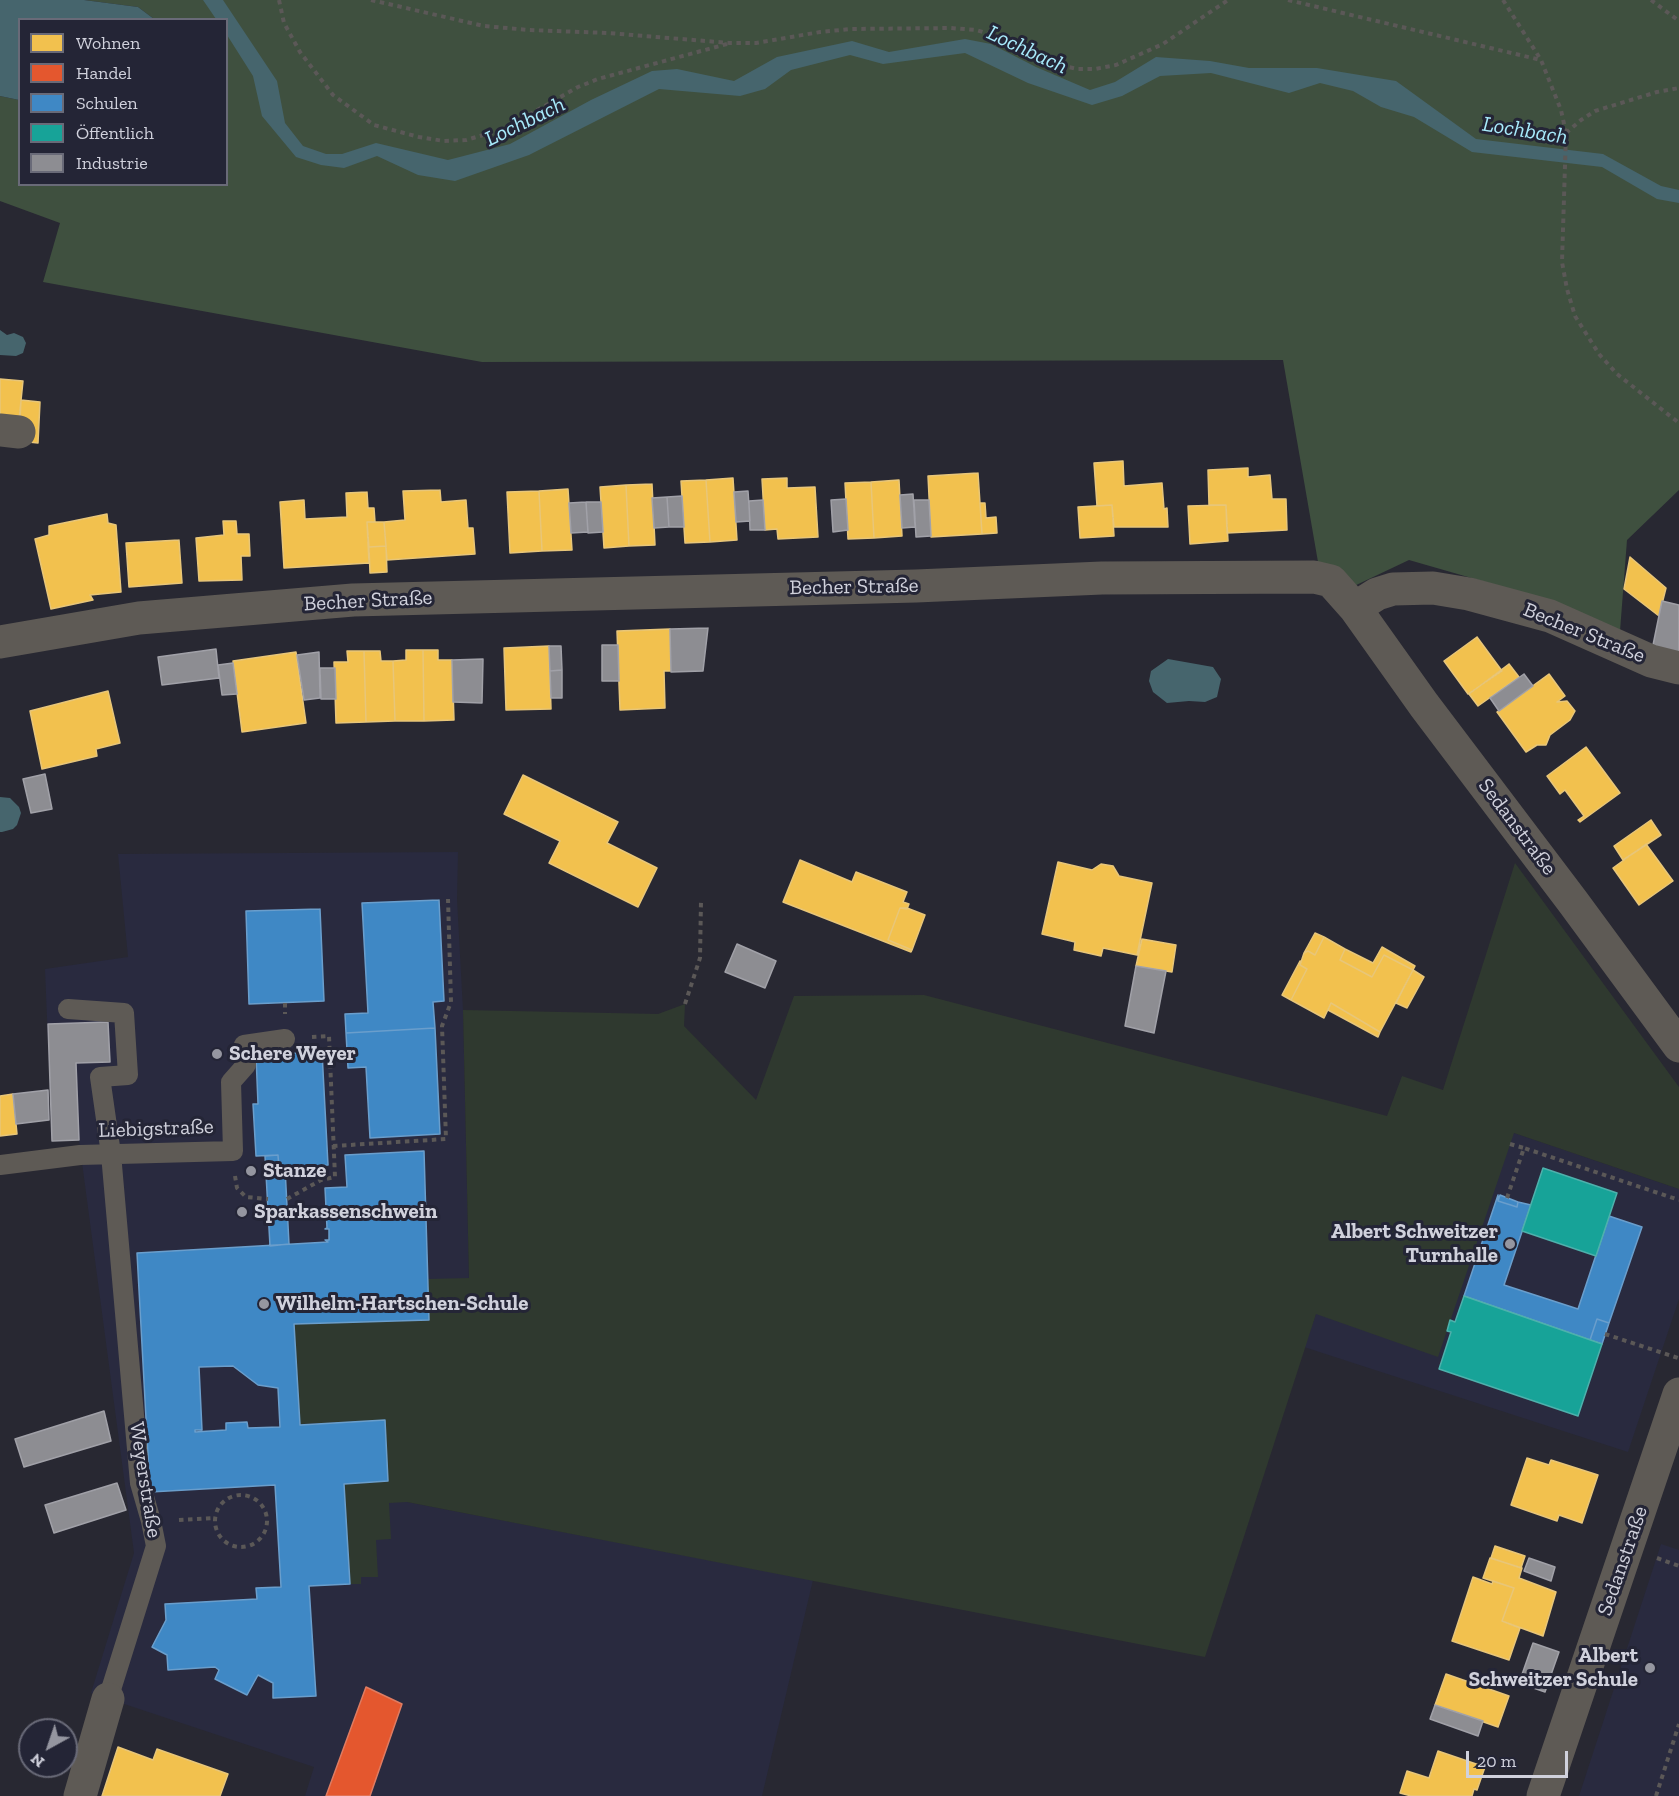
<!DOCTYPE html>
<html>
<head>
<meta charset="utf-8">
<style>
	body { margin:0 }
	#map { position:relative; width:1679px; height:1796px; overflow:hidden; background:#282832; font-family:"Zilla Slab",serif }
	canvas { display:block }
	.legend { position:absolute; left:18px; top:18px; width:210px; height:168px; box-sizing:border-box; background:#242536; border:2px solid #696a78; margin:0; padding:8px 10px; list-style:none; font-size:18px; color:#d0d1dc }
	.legend li { display:flex; align-items:center; gap:12px; height:30px }
	.legend b { width:30px; border:2px solid #696a78 }
	.north { position:absolute; left:18px; top:1718px; width:60px; height:60px; box-sizing:border-box; background:#242536; border:2px solid #696a78; border-radius:50%; rotate:220deg; font-size:16px; font-weight:700; line-height:24px; text-align:center; color:#d0d1dc }
	.north::after { content:''; display:block; margin:auto; width:21px; height:27px; background:#9596a0; clip-path:polygon(50% 0,100% 100%,50% 72%,0 100%) }
	.scale { position:absolute; left:1466px; top:1751px; width:102px; height:27px; box-sizing:border-box; border:3px solid #d0d1dc; border-top:0; padding-left:8px; font-size:18px; line-height:21px; white-space:nowrap; color:#d0d1dc; -webkit-text-stroke:4px #242536; paint-order:stroke }
</style>
</head>
<body>
<div id="map">
<canvas width="1679" height="1796"></canvas>
<ul class="legend">
<li><b style="height:16px;background:#f2c14e"></b>Wohnen</li>
<li><b style="height:16px;background:#e4572e"></b>Handel</li>
<li><b style="height:16px;background:#3f88c5"></b>Schulen</li>
<li><b style="height:16px;background:#17a398"></b>Öffentlich</li>
<li><b style="height:16px;background:#8d8d92"></b>Industrie</li>
</ul>
<div class="north">N</div>
<div class="scale">20 m</div>
</div>
<script>
const ctx = document.querySelector('canvas').getContext('2d');
ctx.lineJoin = 'round';
function fillPath(path, color) { ctx.fillStyle = color; ctx.fill(path, 'evenodd'); }
const poly = rows => new Path2D(rows.map(r => 'M' + r).join(''));
function trace(path, color, width, dash) { ctx.strokeStyle = color; ctx.lineWidth = width; ctx.lineCap = dash ? 'butt' : 'round'; ctx.setLineDash(dash || []); ctx.stroke(path); }
function write(font, color, halo, rows, align = 'center') {
  ctx.font = font + ' "Zilla Slab",serif'; ctx.lineWidth = 6; ctx.setLineDash([]); ctx.textBaseline = 'middle'; ctx.strokeStyle = halo; ctx.fillStyle = color; for (const [text, x, y, turn = 0] of rows) {
    ctx.save(); ctx.translate(x, y); ctx.rotate((+turn || 0) * Math.PI / 180); ctx.textAlign = isNaN(turn) ? turn : align; if (halo) ctx.strokeText(text, 0, 0); ctx.fillText(text, 0, 0); ctx.restore();
  }
}
fillPath(poly([
	[458,852,457,899,463,1010,469,1279,428,1279,429,1320,407,1502,813,1580,762,1796,305,1796,314,1767,91,1693,134,1553,79,1140,52,1141,45,969,128,957,118,854],
	[1402,1076,1514,1133,1679,1189,1679,1299,1628,1452,1304,1347],
	[1661,1544,1679,1550,1679,1796,1579,1796]
]), '#292a3f');
fillPath(poly([
	[1515,863,1679,1087,1679,1189,1514,1133,1438,1357,1316,1314,1205,1657,407,1502,389,1503,391,1539,376,1540,378,1577,361,1577,361,1584,350,1584,344,1484,388,1481,385,1421,300,1424,294,1324,429,1320,428,1279,469,1278,463,1010,658,1014,685,1004,684,1026,756,1100,794,996,924,995,1387,1116,1402,1076,1443,1090]
]), '#2f392f');
fillPath(poly([
	[84,0,1679,0,1679,490,1627,540,1620,631,1541,598,1409,560,1352,587,1318,562,1283,360,482,362,43,282,60,223,0,201,0,96,19,100,20,184,226,184,226,20,154,19,138,7]
]), '#3f503f');
fillPath(poly([
	[0,0,84,0,138,7,154,19,20,20,19,100,0,96],
	[203,0,223,0,277,81,285,123,303,146,326,154,342,154,376,143,448,160,510,144,591,100,652,71,677,69,734,81,777,57,852,41,889,52,965,39,991,44,1036,67,1090,90,1115,82,1156,57,1210,61,1249,68,1317,68,1396,81,1476,139,1603,154,1661,186,1679,190,1679,203,1657,199,1602,167,1472,152,1414,117,1381,107,1353,91,1320,83,1289,93,1211,73,1160,76,1122,96,1092,105,1028,83,965,53,883,64,850,55,791,70,765,89,740,96,659,89,529,155,455,181,418,175,377,156,344,168,321,165,296,157,262,116,253,76,227,35,226,20,216,19],
	[0,330,7,335,14,333,23,337,26,343,23,353,16,356,0,355],
	[1168,659,1213,667,1221,679,1217,697,1205,702,1189,701,1167,703,1153,692,1149,681,1151,671],
	[0,797,10,798,19,807,21,813,17,825,13,829,2,832,0,832]
]), '#46656d');
const homes = poly([
	[0,379,23,381,19,420,0,418,0,379],
	[21,400,40,402,38,443,19,441,21,400],
	[1123,461,1124,486,1162,483,1164,509,1167,508,1168,527,1114,527,1112,505,1097,506,1094,463,1123,461],
	[1248,468,1248,477,1270,475,1272,499,1286,499,1287,530,1227,533,1226,505,1209,505,1208,470,1248,468],
	[978,473,982,534,931,537,928,476,978,473],
	[733,478,737,540,710,542,706,480,733,478],
	[787,478,787,488,815,487,818,537,778,539,777,529,765,530,762,479,787,478],
	[706,480,710,542,685,543,681,481,706,480],
	[899,480,902,536,874,538,871,482,899,480],
	[871,482,874,538,848,539,845,483,871,482],
	[652,484,655,545,629,546,626,485,652,484],
	[626,485,629,546,604,548,600,487,626,485],
	[568,489,572,550,542,551,539,491,568,489],
	[440,490,441,502,466,500,468,528,473,528,475,554,387,560,384,522,405,520,403,491,440,490],
	[539,491,542,551,510,553,507,492,539,491],
	[367,492,368,508,374,508,375,522,367,522,369,563,284,568,280,502,304,500,305,519,347,517,346,493,367,492],
	[980,503,985,503,986,518,996,517,997,533,982,534,980,503],
	[1112,505,1114,536,1080,538,1078,507,1112,505],
	[1226,505,1228,541,1190,544,1188,506,1226,505],
	[107,514,108,523,116,525,121,592,90,595,93,600,51,609,35,539,49,535,49,526,107,514],
	[223,521,236,521,237,534,249,534,250,556,241,556,242,580,199,581,196,538,224,535,223,521],
	[367,522,384,522,386,546,369,547,367,522],
	[179,540,182,583,129,587,126,543,179,540],
	[386,546,387,572,370,573,369,547,386,546],
	[1630,557,1666,588,1659,616,1624,589,1630,557],
	[670,629,671,671,664,671,665,708,620,710,617,631,670,629],
	[1477,637,1502,671,1468,694,1444,661,1477,637],
	[549,646,551,709,506,710,504,648,549,646],
	[406,650,423,650,424,721,395,721,393,661,406,660,406,650],
	[423,650,438,650,438,660,452,660,454,720,424,721,423,650],
	[347,651,364,651,366,722,336,723,334,662,348,662,347,651],
	[364,651,380,651,381,661,393,661,395,721,366,722,364,651],
	[296,652,306,723,242,732,233,661,296,652],
	[1509,664,1519,677,1478,706,1469,694,1509,664],
	[1549,674,1565,696,1557,702,1567,701,1575,711,1570,720,1550,735,1546,745,1537,745,1526,752,1497,712,1549,674],
	[108,691,120,743,96,749,97,756,42,769,30,711,108,691],
	[1586,747,1620,793,1580,822,1578,820,1584,816,1565,790,1560,794,1547,776,1586,747],
	[523,775,618,822,607,843,657,868,638,907,549,863,560,841,504,814,523,775],
	[1651,820,1661,835,1623,860,1614,846,1651,820],
	[1646,844,1673,881,1639,905,1613,868,1646,844],
	[800,860,852,882,856,872,907,892,903,902,909,904,907,909,900,908,888,940,912,950,911,952,783,902,800,860],
	[1058,862,1092,870,1101,864,1113,866,1119,876,1152,883,1137,955,1103,948,1101,956,1074,950,1075,942,1042,934,1058,862],
	[900,908,907,908,925,915,912,950,888,940,900,908],
	[1315,933,1324,937,1315,955,1308,951,1304,953,1315,933],
	[1324,937,1345,949,1340,960,1372,977,1384,955,1413,970,1380,1032,1331,1003,1324,1018,1291,1000,1307,969,1300,965,1304,953,1308,951,1315,955,1324,937],
	[1142,939,1176,945,1172,972,1136,966,1142,939],
	[1382,947,1415,966,1413,970,1384,955,1372,977,1340,960,1345,949,1373,963,1382,947],
	[1300,961,1300,965,1307,969,1291,1000,1282,995,1300,961],
	[1413,970,1424,977,1407,1008,1396,1003,1413,970],
	[1331,1003,1380,1032,1378,1037,1328,1010,1331,1003],
	[13,1094,17,1134,0,1136,0,1096,13,1094],
	[1527,1458,1549,1465,1551,1460,1598,1475,1582,1523,1559,1515,1557,1521,1511,1505,1527,1458],
	[1495,1546,1525,1556,1521,1568,1491,1558,1495,1546],
	[1490,1558,1522,1568,1519,1578,1556,1592,1543,1636,1502,1621,1514,1588,1483,1578,1490,1558],
	[1473,1577,1492,1584,1493,1581,1514,1588,1502,1621,1520,1628,1509,1660,1452,1641,1473,1577],
	[1446,1674,1509,1696,1498,1727,1435,1705,1446,1674],
	[118,1747,153,1760,157,1749,228,1774,220,1796,102,1796,118,1747],
	[1438,1751,1485,1767,1477,1790,1474,1789,1472,1796,1411,1796,1400,1793,1407,1771,1429,1778,1438,1751]
]);
fillPath(homes, '#f2c14e');
trace(homes, '#e8c679', 1.5);
const shops = poly([
	[366,1687,402,1704,370,1796,326,1796,366,1687]
]);
fillPath(shops, '#e4572e');
trace(shops, '#de7c62', 1.5);
const schools = poly([
	[439,900,444,1001,433,1002,435,1028,346,1033,345,1014,368,1013,362,903,439,900],
	[320,909,324,1001,249,1004,246,911,320,909],
	[435,1028,440,1134,370,1138,366,1067,348,1068,346,1033,435,1028],
	[322,1052,328,1165,279,1168,278,1155,256,1156,253,1104,258,1104,256,1055,322,1052],
	[424,1151,429,1320,294,1324,300,1425,385,1420,388,1481,344,1484,350,1584,309,1586,316,1696,273,1698,273,1683,258,1675,247,1695,215,1679,219,1670,215,1667,168,1670,167,1655,152,1647,166,1620,165,1604,257,1599,256,1588,281,1587,275,1485,150,1492,137,1253,328,1242,325,1240,329,1240,329,1229,325,1229,327,1228,325,1188,347,1187,345,1155,424,1151],
	[233,1366,258,1385,278,1388,280,1427,248,1428,247,1422,226,1423,226,1430,195,1432,195,1430,202,1430,199,1367,233,1366],
	[278,1155,279,1168,285,1168,289,1244,270,1246,265,1156,278,1155],
	[1498,1195,1498,1201,1517,1207,1518,1202,1531,1205,1504,1285,1578,1309,1609,1216,1642,1227,1609,1323,1597,1319,1590,1340,1464,1296,1498,1195],
	[1500,1195,1518,1202,1517,1207,1498,1201,1500,1195],
	[1597,1319,1609,1323,1602,1344,1590,1340,1597,1319]
]);
fillPath(schools, '#3f88c5');
trace(schools, '#6a9ecc', 1.5);
const public = poly([
	[1543,1168,1617,1193,1596,1256,1522,1231,1543,1168],
	[1464,1296,1602,1344,1578,1416,1439,1369,1451,1332,1447,1331,1450,1320,1455,1322,1464,1296]
]);
fillPath(public, '#17a398');
trace(public, '#4eb1ac', 1.5);
const industry = poly([
	[748,491,750,521,736,522,734,492,748,491],
	[913,494,915,527,902,528,900,495,913,494],
	[682,496,684,527,669,527,667,497,682,496],
	[667,497,669,527,654,528,652,498,667,497],
	[846,499,848,530,833,532,831,500,846,499],
	[763,500,765,530,750,530,749,501,763,500],
	[914,500,929,500,931,536,916,537,914,500],
	[586,502,588,532,571,533,569,503,586,502],
	[586,502,601,502,603,532,588,533,586,502],
	[1662,601,1679,605,1679,655,1652,650,1662,601],
	[708,628,703,671,671,672,670,629,708,628],
	[602,645,618,645,619,681,602,681,602,645],
	[549,646,561,646,562,670,550,671,549,646],
	[216,649,219,678,162,685,158,657,216,649],
	[319,652,320,698,304,700,297,655,319,652],
	[483,659,482,703,453,702,452,660,483,659],
	[233,663,237,694,222,695,218,665,233,663],
	[320,668,335,668,336,699,321,699,320,668],
	[562,670,562,698,551,698,550,671,562,670],
	[1524,674,1533,686,1499,711,1490,698,1524,674],
	[45,774,52,809,31,813,23,779,45,774],
	[737,944,776,961,765,988,725,972,737,944],
	[1136,966,1166,971,1154,1033,1125,1026,1136,966],
	[108,1022,110,1062,76,1063,79,1140,52,1141,48,1024,108,1022],
	[48,1090,49,1120,16,1124,13,1094,48,1090],
	[104,1411,111,1441,24,1467,15,1439,104,1411],
	[117,1483,126,1510,54,1533,45,1505,117,1483],
	[1529,1558,1555,1567,1551,1581,1524,1571,1529,1558],
	[1533,1643,1559,1652,1545,1692,1519,1683,1533,1643],
	[1435,1705,1483,1721,1478,1736,1430,1719,1435,1705]
]);
fillPath(industry, '#8d8d92');
trace(industry, '#a1a1a8', 1.5);
trace(poly([
	[279,0,284,23,300,52,333,95,374,125,419,137,444,141,466,140,504,129,578,87,598,79,727,44],
	[371,0,484,26,529,30,608,33,730,43,756,43,820,32,851,29,951,28,976,30,1006,39,1059,65,1078,69,1095,69,1116,65,1163,44,1228,0],
	[1288,0,1541,60],
	[1503,0,1541,60,1561,110,1566,133,1562,262,1567,289,1575,316,1599,354,1617,374,1679,423],
	[1651,0,1679,21],
	[1566,133,1581,120,1595,111,1657,92,1679,88],
	[285,1003,285,1014],
	[685,1004,700,958,701,901],
	[1510,1144,1524,1148],
	[333,1146,446,1139,442,1026,451,1002,448,899],
	[235,1176,237,1188,246,1197,268,1199],
	[1507,1198,1524,1148,1679,1200],
	[287,1199,321,1180,335,1177,329,1036,312,1037],
	[1605,1334,1678,1358],
	'215 1521a26 26 0 1 1 52 0a26 26 0 1 1-52 0Z',
	[179,1520,215,1518],
	[1657,1558,1679,1566],
	[1656,1796,1679,1724]
]), '#5b5857', 4, [4.5, 4.5]);
trace(poly([
	[68,1009,124,1013,128,1075,100,1077,111,1154,140,1483,151,1521,156,1546,108,1699],
	[0,1165,80,1155,233,1151,231,1082,246,1065,244,1045,285,1039]
]), '#5e5a55', 20);
trace(poly([
	[0,430,19,432],
	[1355,608,1377,594,1393,589,1433,588,1469,594,1550,616,1651,661,1679,668],
	[0,642,139,618,353,600,916,586,1102,578,1314,577,1331,581,1355,608,1424,705,1573,902,1679,1046],
	[80,1796,108,1699],
	[1543,1796,1679,1394]
]), '#5e5a55', 33);
for (const [x, y, r, color] of [
	[217,1054,6,"#9596a0"],
	[251,1171,6,"#9596a0"],
	[242,1212,6,"#9596a0"],
	[1510,1244,6,"#9596a0"],
	[264,1304,6,"#9596a0"],
	[1650,1668,6,"#9596a0"]
]) { const dot = new Path2D(); dot.arc(x, y, r, 0, 2 * Math.PI); ctx.fillStyle = color; ctx.fill(dot); trace(dot, '#242536', 2); }
write('21px', '#d0d1dc', '#242536', [
	["Becher Straße",854,587,-1],
	["Becher Straße",368,601,-3],
	["Becher Straße",1584,633,22],
	["Sedanstraße",1517,827,53],
	["Liebigstraße",156,1129,-2],
	["Weyerstraße",145,1480,81],
	["Sedanstraße",1623,1561,-71]
]);
write('bold 21px', '#d0d1dc', '#242536', [
	["Schere Weyer",229,1054],
	["Stanze",263,1171],
	["Sparkassenschwein",254,1212],
	["Albert Schweitzer",1498,1232,"right"],
	["Turnhalle",1498,1256,"right"],
	["Wilhelm-Hartschen-Schule",276,1304],
	["Albert",1638,1656,"right"],
	["Schweitzer Schule",1638,1680,"right"]
], 'left');
write('italic 22px', '#a8ebfc', '#242536', [
	["Lochbach",1027,50,25],
	["Lochbach",525,122,-26],
	["Lochbach",1525,131,9]
]);
</script>
</body>
</html>
